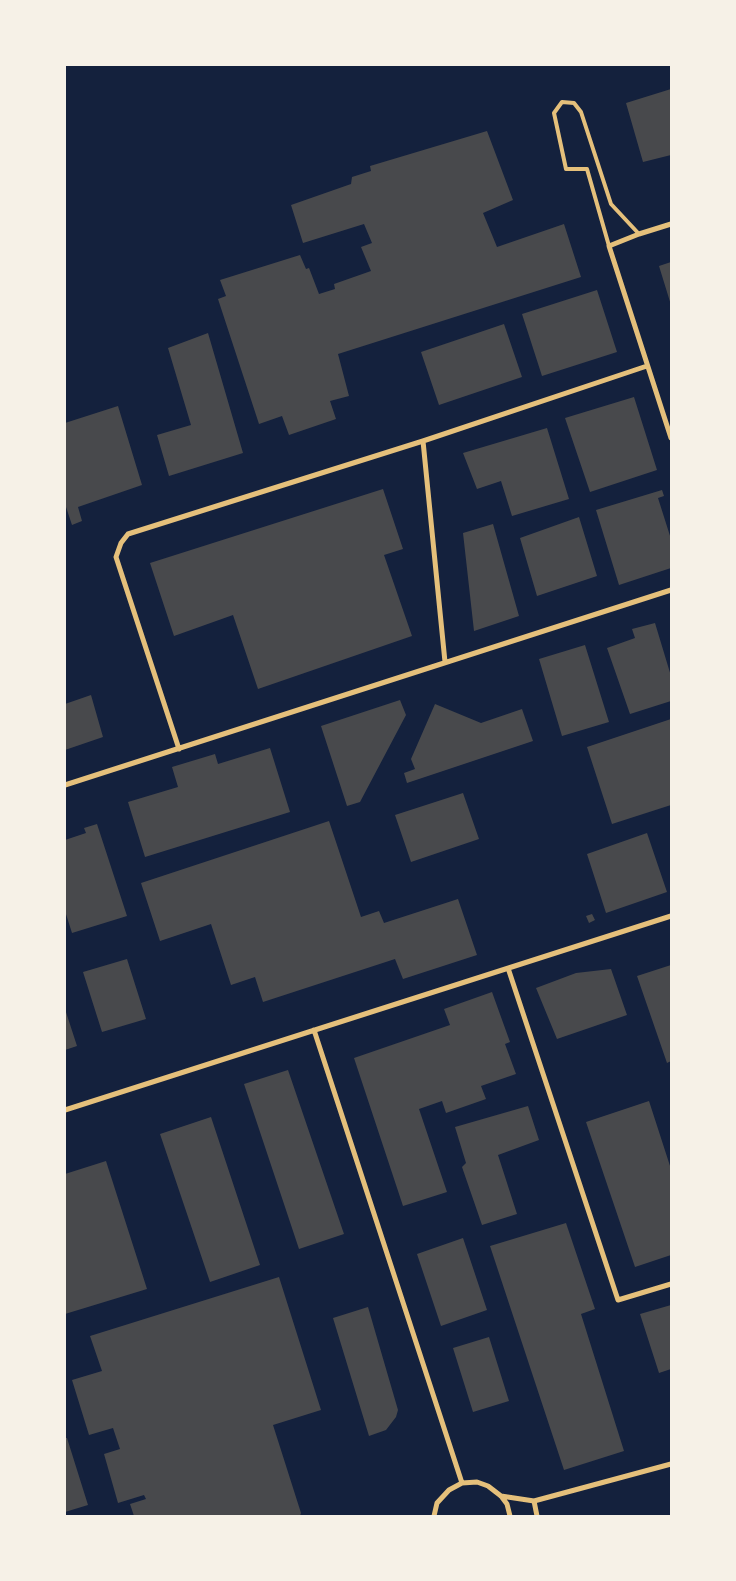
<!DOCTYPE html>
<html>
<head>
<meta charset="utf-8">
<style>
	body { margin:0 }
	#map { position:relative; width:736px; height:1581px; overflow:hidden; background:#14213d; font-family:"Fira Sans Condensed",sans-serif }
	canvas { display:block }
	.frame { position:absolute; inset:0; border:66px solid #f6f1e7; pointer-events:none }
</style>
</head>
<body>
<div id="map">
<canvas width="736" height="1581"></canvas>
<div class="frame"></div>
</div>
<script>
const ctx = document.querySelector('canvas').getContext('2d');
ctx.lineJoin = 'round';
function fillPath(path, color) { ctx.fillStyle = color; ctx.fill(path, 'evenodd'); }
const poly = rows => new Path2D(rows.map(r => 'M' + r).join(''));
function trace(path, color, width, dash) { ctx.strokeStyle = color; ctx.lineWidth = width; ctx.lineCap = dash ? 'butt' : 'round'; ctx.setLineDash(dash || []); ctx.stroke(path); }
fillPath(poly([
	[671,89,671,155,643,162,626,103],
	[487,131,513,200,483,213,497,247,564,224,581,277,338,354,349,396,330,401,336,419,289,435,282,416,259,424,218,299,226,296,220,280,300,255,306,269,309,268,319,294,335,289,334,284,371,271,361,247,372,243,364,224,303,243,291,205,351,184,352,177,371,171,370,166],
	[671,262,671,305,659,266],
	[597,290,617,352,542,376,522,314],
	[504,324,522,377,439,405,421,352],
	[208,333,243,453,169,476,157,435,191,425,168,348],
	[634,397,657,470,590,492,565,418],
	[118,406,142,485,78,507,82,521,72,525,65,504,65,423],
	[547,428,569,499,512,516,501,481,477,489,463,453],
	[383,489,403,549,384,555,412,636,258,689,233,615,174,636,150,563],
	[662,490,664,496,658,498,671,539,671,568,619,585,596,510],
	[579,517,597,576,537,596,520,538],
	[493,524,519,616,474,631,463,533],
	[655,623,671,676,671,701,630,714,607,648,635,638,632,629],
	[585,645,609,722,562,736,539,659],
	[91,695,103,737,65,750,65,704],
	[400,700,406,715,360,802,347,806,321,726],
	[435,704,481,723,522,709,533,741,407,783,404,773,415,769,411,759],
	[671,719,671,805,612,824,587,747],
	[270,748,290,812,145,857,128,802,178,787,172,767,215,754,218,764],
	[463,793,479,839,411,862,395,815],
	[329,821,361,917,379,911,384,923,458,899,477,955,403,979,395,959,263,1002,255,977,231,985,211,924,160,941,141,883],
	[97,824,127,916,72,933,65,911,65,840,86,833,84,828],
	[647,833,667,892,606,913,587,854],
	[592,914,595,920,589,923,586,916],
	[127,959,146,1019,102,1032,83,972],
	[671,965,671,1061,667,1063,637,976],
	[611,969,627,1015,557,1039,536,988,576,973],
	[492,992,510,1042,505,1044,516,1074,481,1086,486,1099,446,1113,442,1101,419,1109,447,1192,403,1206,354,1058,450,1025,444,1009],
	[65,1009,77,1046,65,1050],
	[288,1070,344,1234,299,1249,244,1084],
	[649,1101,671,1169,671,1255,635,1267,586,1122],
	[528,1106,539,1140,498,1155,517,1214,482,1225,462,1167,466,1163,455,1127],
	[211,1117,260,1265,210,1282,160,1134],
	[106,1161,147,1289,65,1314,65,1174],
	[566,1223,595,1309,581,1314,624,1451,564,1470,490,1246],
	[463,1238,487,1310,441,1326,417,1254],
	[279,1277,321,1410,273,1425,301,1513,300,1516,134,1516,130,1504,146,1499,144,1495,118,1503,104,1454,120,1449,113,1428,89,1435,72,1380,102,1371,90,1336],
	[671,1305,671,1369,659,1373,640,1314],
	[368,1307,398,1410,396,1417,386,1430,369,1436,333,1318],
	[489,1337,509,1401,473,1412,453,1348],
	[65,1438,67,1438,88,1505,65,1512]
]), '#48494c');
trace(poly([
	[609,246,587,169,566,169,554,113,562,102,574,103,581,112,611,204,639,234]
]), '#e5c07b', 4);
trace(poly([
	[671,224,639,234,609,246,671,438],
	[423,441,445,662],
	[179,749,116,557,121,543,128,534,423,441,647,366],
	[65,785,671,590],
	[508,968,618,1300,671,1284],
	[314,1030,462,1483],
	[65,1110,671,916],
	[501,1496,534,1501,671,1464],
	[534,1501,537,1516],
	[434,1516,437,1503,449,1490,462,1483,477,1482,488,1486,501,1496,507,1504,510,1516]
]), '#e5c07b', 5);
</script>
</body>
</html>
